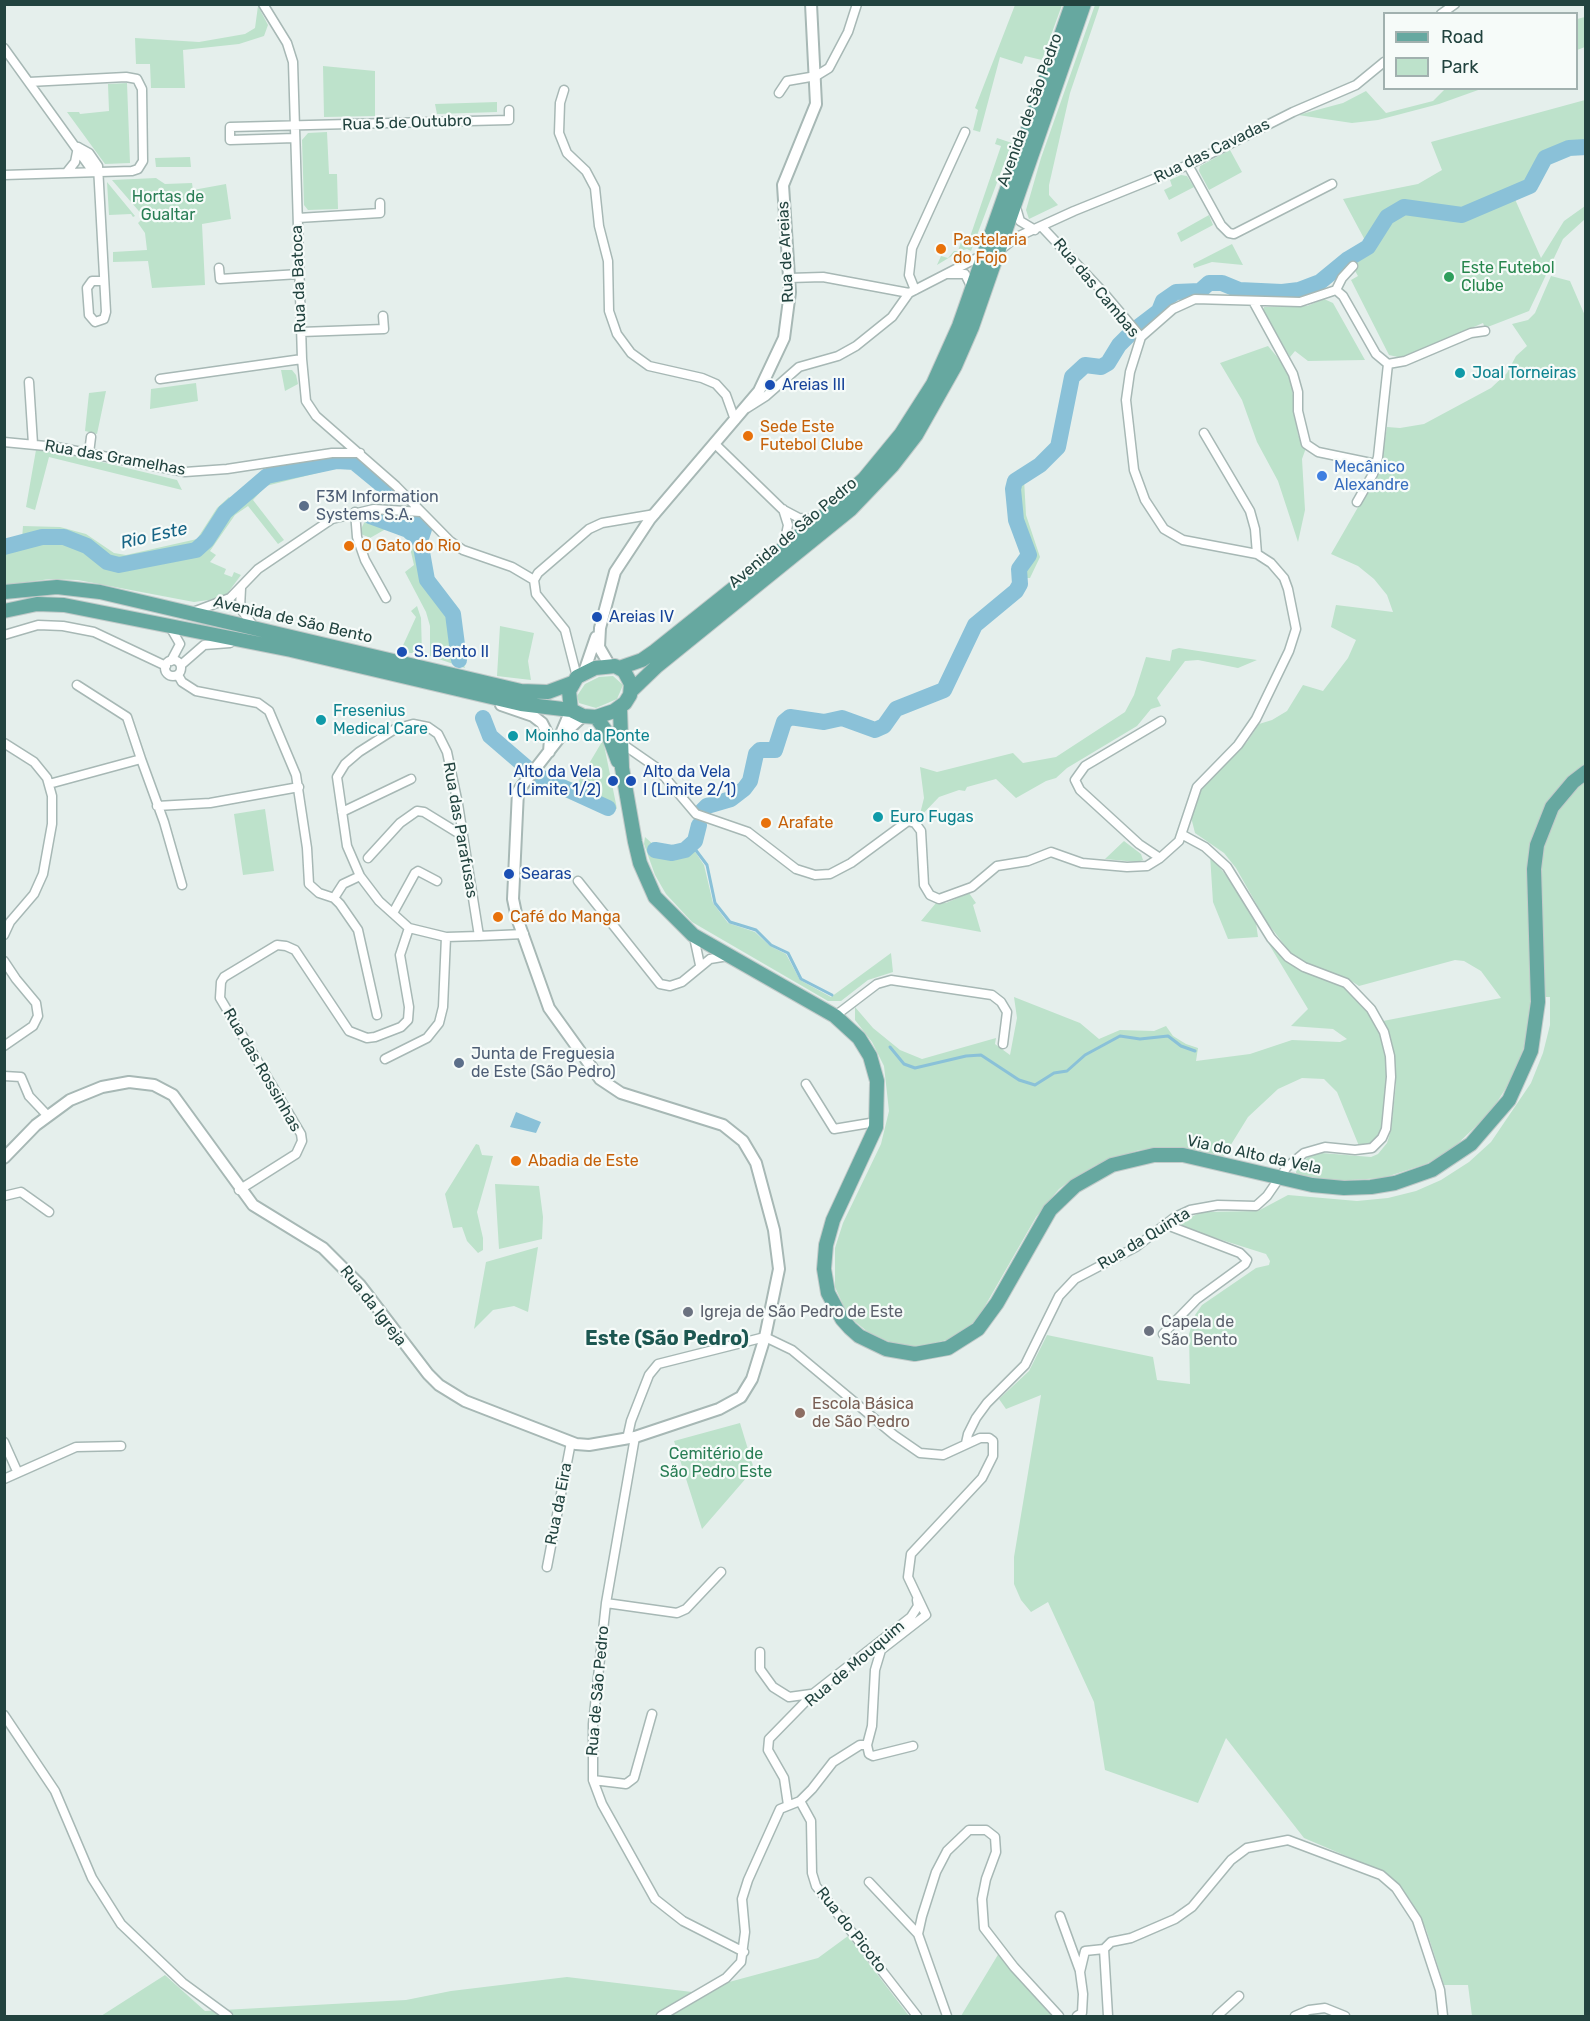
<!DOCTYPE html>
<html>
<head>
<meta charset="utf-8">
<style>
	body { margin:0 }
	#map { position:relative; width:1590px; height:2021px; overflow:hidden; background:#e5efec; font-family:Rubik,sans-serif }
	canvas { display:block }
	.frame { position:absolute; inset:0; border:6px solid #22433f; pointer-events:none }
	.legend { position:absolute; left:1383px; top:12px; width:195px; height:78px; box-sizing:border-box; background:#f6fbf9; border:2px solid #a1b1af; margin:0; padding:8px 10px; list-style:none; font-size:18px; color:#22433f }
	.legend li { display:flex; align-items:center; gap:12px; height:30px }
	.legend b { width:30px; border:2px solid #a1b1af }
</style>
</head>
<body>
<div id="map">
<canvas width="1590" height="2021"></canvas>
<div class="frame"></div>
<ul class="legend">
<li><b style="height:8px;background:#66a8a0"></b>Road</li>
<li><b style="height:16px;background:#bde2cb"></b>Park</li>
</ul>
</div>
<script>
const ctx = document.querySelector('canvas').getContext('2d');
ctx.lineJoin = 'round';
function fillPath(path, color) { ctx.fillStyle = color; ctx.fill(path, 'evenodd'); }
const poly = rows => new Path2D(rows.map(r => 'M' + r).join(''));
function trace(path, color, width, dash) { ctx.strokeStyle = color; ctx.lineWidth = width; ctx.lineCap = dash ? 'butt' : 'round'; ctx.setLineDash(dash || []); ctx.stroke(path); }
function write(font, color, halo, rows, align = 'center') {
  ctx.font = font + ' Rubik,sans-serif'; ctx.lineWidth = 4.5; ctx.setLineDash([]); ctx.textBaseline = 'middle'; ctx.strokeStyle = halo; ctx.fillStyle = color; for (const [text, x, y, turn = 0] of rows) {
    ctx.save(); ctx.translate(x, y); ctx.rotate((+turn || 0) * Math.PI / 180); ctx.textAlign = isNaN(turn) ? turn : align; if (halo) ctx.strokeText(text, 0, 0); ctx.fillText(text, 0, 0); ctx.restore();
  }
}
fillPath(poly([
	[1015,5,1062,5,1042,60,1025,56,1022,64,1000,57,980,132,973,130,978,110,975,108],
	[1095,5,1100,5,1070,93,1049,185,1049,195,1058,205,1029,219,1026,210,1041,158],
	[258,6,268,25,264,36,239,44,183,50,185,88,151,88,150,64,136,64,135,38,199,42,245,34,255,28],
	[1585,17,1585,47,1577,50,1577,19],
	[323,66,375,71,375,116,324,117],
	[127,83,130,163,105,164,67,112,79,112,80,114,109,111,108,84],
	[1445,89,1481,89,1439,104,1378,120,1352,123,1298,115,1343,103,1366,91,1386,113,1433,101],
	[1585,100,1585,144,1571,145,1543,155,1527,184,1461,212,1405,204,1385,215,1367,244,1343,199,1418,184,1442,170,1431,142],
	[497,102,497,112,437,114,435,104],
	[327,132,329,174,337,174,338,209,308,210,304,205,302,140,308,133],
	[997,138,1012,143,971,251,967,249,960,251,937,265,941,256,948,258,954,251,958,251,961,242,955,240,958,233,970,237,1001,146,995,144],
	[1230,150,1242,172,1209,190,1199,171,1200,166],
	[190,157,191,167,156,167,155,158],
	[1181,175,1187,176,1194,187,1169,200,1164,190,1172,186,1170,180],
	[156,178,165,184,192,183,193,190,226,184,231,219,202,224,205,285,152,288,148,261,113,262,113,252,147,250,145,233,138,223,144,217,112,180],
	[107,182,135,216,133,217,131,214,109,215],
	[1514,197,1541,258,1564,221,1585,206,1585,219,1563,239,1529,311,1485,328,1483,323,1402,358,1389,355,1351,280,1358,276,1350,262,1370,249,1390,220,1407,211,1463,218],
	[1209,215,1213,225,1181,242,1177,233],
	[1232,244,1243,265,1212,262,1194,268,1193,264],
	[1551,276,1570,281,1586,318,1585,2016,1472,2016,1468,1985,1444,1985,1426,1929,1411,1901,1392,1881,1372,1867,1304,1838,1226,1738,1198,1803,1105,1770,1094,1702,1048,1602,1031,1612,1021,1600,1014,1584,1014,1557,1041,1395,1006,1409,999,1399,1029,1371,1047,1335,1153,1357,1157,1380,1190,1384,1189,1334,1195,1315,1202,1305,1256,1268,1269,1265,1270,1261,1266,1254,1184,1228,1179,1226,1180,1222,1202,1212,1258,1211,1288,1195,1357,1201,1388,1198,1416,1191,1441,1180,1469,1162,1491,1142,1531,1083,1543,1053,1550,1025,1550,997,1531,997,1525,1044,1513,1077,1490,1113,1452,1149,1426,1164,1383,1178,1333,1181,1301,1176,1296,1173,1297,1165,1313,1154,1322,1153,1371,1157,1378,1154,1387,1143,1391,1130,1396,1084,1392,1043,1383,1021,1501,998,1481,971,1464,961,1455,960,1359,986,1345,977,1317,968,1292,955,1266,921,1236,868,1224,853,1195,833,1191,817,1199,791,1247,742,1259,724,1272,720,1287,711,1303,685,1323,691,1348,658,1356,640,1331,627,1336,605,1393,612,1387,595,1374,579,1358,566,1331,554,1376,476,1381,464,1387,427,1400,428,1424,424,1491,388,1507,373,1516,356,1527,346,1512,324,1528,320,1535,313],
	[1324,299,1333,303,1365,360,1308,361,1295,351,1290,357,1263,311,1264,307,1307,306],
	[1268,346,1290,372,1298,435,1306,448,1302,459,1305,510,1298,542,1278,481,1257,442,1242,400,1220,363],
	[281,370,292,370,296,375,298,384,285,391],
	[196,383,198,401,150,409,151,389],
	[106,391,97,434,85,431,89,393],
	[36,450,85,458,177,480,182,490,49,457,35,510,26,507],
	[335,464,352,465,388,494,384,495,359,473,345,466,266,486,253,500,284,540,278,544,248,506,235,515,210,551,216,555,210,562,226,569,224,574,232,577,234,572,241,575,227,594,216,599,194,602,78,580,50,579,5,585,5,550,49,539,62,539,84,546,106,566,117,568,198,552,210,540,228,511,268,479],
	[1024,479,1026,515,1040,557,1030,578,1022,578,1023,569,1032,558,1019,519,1015,489,1017,484],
	[229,497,234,502,220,515,200,546,140,560,112,562,79,539,64,535,22,539,23,526,60,527,86,534,114,553,126,555,197,539,217,508],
	[368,515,417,521,430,531,426,538,431,580,449,602,456,605,460,618,461,656,465,668,430,656,430,626,426,612,405,572,414,565,407,535,391,526,370,538,359,533],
	[417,606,421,618,422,654,400,652,416,617,411,611],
	[500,626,534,633,528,661,531,680,497,676],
	[1179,648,1257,660,1238,668,1198,660,1185,661,1157,698,1161,706,1151,709,1137,726,1067,768,1056,778,1046,781,1016,798,996,779,967,787,965,791,959,790,939,797,919,818,924,798,920,767,937,772,1013,753,1023,763,1056,757,1125,712,1134,695,1146,657,1170,661,1172,650],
	[613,676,623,685,617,699,596,708,579,703,577,696,585,684,599,677],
	[603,740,617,809,540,774,542,772,577,784],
	[265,809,274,871,243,875,234,814],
	[645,837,656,847,654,852,660,855,679,854,692,847,704,865,713,903,728,923,755,932,770,946,786,954,800,980,831,997,891,953,893,972,868,980,841,1001,828,1001,692,922,666,894,655,875,644,844],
	[1124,841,1141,854,1143,860,1137,862,1105,859],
	[1210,855,1235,887,1256,923,1258,937,1228,939,1213,902],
	[969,893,976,903,973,905,981,932,921,921,936,903,946,903],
	[1264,936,1293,966,1347,988,1359,1000,1382,1034,1387,1052,1388,1078,1381,1130,1377,1138,1369,1144,1359,1146,1337,1092,1324,1079,1302,1078,1278,1089,1248,1117,1224,1156,1183,1148,1139,1150,1096,1165,1074,1178,1059,1189,1036,1217,981,1313,973,1323,951,1339,918,1347,892,1343,868,1332,848,1316,835,1287,835,1248,843,1223,881,1144,889,1111,884,1066,872,1042,855,1020,855,1007,873,1028,900,1050,922,1059,996,1038,995,1044,1010,1055,1017,1018,1014,997,1080,1023,1099,1039,1120,1030,1154,1031,1166,1026,1173,1036,1186,1044,1198,1048,1196,1061,1250,1054,1292,1040,1340,1042,1347,1039,1333,1029,1291,1026,1308,1009],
	[476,1144,479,1145,482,1155,493,1156,477,1212,483,1238,483,1250,478,1253,467,1241,462,1227,453,1228,445,1194],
	[495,1184,539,1186,543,1217,542,1239,499,1249],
	[538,1247,528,1312,514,1306,493,1310,474,1329,486,1262],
	[740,1423,754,1469,702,1529,674,1441],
	[848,1936,909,2016,101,2016,165,1975,205,2011,406,2000,451,1991,567,1977,692,1992,818,1958],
	[999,1953,1058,2016,961,2016]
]), '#bde2cb');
fillPath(poly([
	[516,1112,541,1122,536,1133,510,1127]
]), '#8ac1d8');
trace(poly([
	[692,845,707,865,715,903,730,922,756,930,771,945,788,953,801,979,832,995],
	[890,1047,904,1064,915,1068,966,1056,981,1055,1019,1080,1035,1085,1054,1073,1067,1071,1085,1055,1120,1036,1140,1039,1168,1036,1181,1046,1195,1051]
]), '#8ac1d8', 3);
trace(poly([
	[1138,327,1159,311,1163,301,1176,292,1200,291,1209,283,1222,283,1239,290,1282,292,1299,290,1320,282,1348,259,1368,247,1387,217,1404,207,1462,215,1530,186,1545,158,1569,148,1586,147],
	[370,516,408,530,420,541,427,580,453,614,459,660],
	[420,541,424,529,420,522],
	[4,547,42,537,64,537,87,546,107,562,119,565,196,550,207,540,225,512,267,476,337,461,354,462,388,490],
	[483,718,490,736,526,767],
	[538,776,608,808],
	[702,811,707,806,731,799,744,789,750,781,756,754,760,750,775,750,784,722,790,717,824,722,842,718,875,730,884,726,896,709,944,690,975,625,1016,591,1020,584,1019,569,1029,555,1016,520,1013,489,1015,481,1040,465,1058,447,1072,377,1085,365,1101,367,1108,363,1119,345,1130,334],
	[655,850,672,853,685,850,695,841,699,825]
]), '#8ac1d8', 16);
const minor = poly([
	[263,4,287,43,293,62,302,359,306,401,316,416,396,486,450,541,463,550,512,567,534,580],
	[1441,14,1455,4],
	[4,48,89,166,97,172],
	[564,90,560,103,559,133,567,153,586,171,595,188,599,226,608,261,609,311,617,334,631,353,649,366,702,378,716,384,726,395,735,420],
	[779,93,787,81,816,76,829,68,848,32,857,4],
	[295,138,230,140,230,127,509,120,509,110],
	[78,147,89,153,98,166,106,312,104,319,95,322,89,315,87,288,92,281,103,281],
	[1188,165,1221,225,1229,233,1234,234,1332,184],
	[67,172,75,162,78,147],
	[4,175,132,171,138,169,143,161,142,89,137,79,126,77,29,82],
	[1015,204,1020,221,1035,230],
	[298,218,380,213,380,203],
	[1042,227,1103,292,1141,337],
	[1000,250,1017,237,1074,211,1188,165,1293,112,1356,85,1384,62],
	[219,268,220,279,299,274],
	[949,274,965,274,972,288],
	[789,278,823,277,909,293,981,256],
	[915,290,909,275,912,248,965,132],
	[1336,290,1342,278,1353,266],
	[1253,301,1293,374,1298,392,1298,411,1306,444,1318,452,1376,464],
	[301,332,384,329,383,316],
	[1388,364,1405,361,1471,333,1485,331],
	[160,379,302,359],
	[29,382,33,444],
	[747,408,766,396,799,367,838,356,856,346,892,317,909,293],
	[1204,433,1250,511,1255,529,1257,554],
	[4,442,56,447,185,472,227,469,332,453,360,453],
	[714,443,782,509,799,518,819,520],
	[89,453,91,437],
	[1357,502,1373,474,1378,457,1388,364],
	[783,509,788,525,783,549],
	[355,512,357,537,365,560,386,598],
	[241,588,240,608,255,628],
	[193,612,230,598,258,569,332,519,374,509,421,512],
	[169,625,180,644,171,661],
	[4,635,38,625,63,626,94,632,166,666],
	'165 668a8 8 0 1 1 16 0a8 8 0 1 1-16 0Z',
	[181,665,204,645,230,643],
	[178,675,182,682,196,691,258,703,269,711,296,775,307,848,309,884,319,893,334,898,340,904,358,930,377,1015],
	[577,677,565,630,536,594,534,580,538,573,589,529,602,523,655,514],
	[77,685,127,717,141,759],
	[4,743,34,762,47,778,52,796,52,824,43,874,34,894,10,922,4,935],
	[621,743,657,768,696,814,748,832,796,869,815,875,830,874,851,863,908,821,915,823,921,831,924,885,930,895,939,899,972,887,997,866,1028,861,1051,852,1082,863,1127,867,1147,866,1160,858,1179,841,1197,787,1238,745,1256,719,1289,651,1296,629,1288,589,1284,578,1271,563,1257,554,1183,540,1164,529,1145,500,1134,470,1126,400,1130,372,1141,337,1173,309,1195,299,1300,302,1336,290,1343,296,1376,354,1388,364],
	[49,784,141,759,164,822,182,885],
	[157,806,210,803,299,787],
	[342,812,411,779],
	[368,858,400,823,417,811,424,812,463,836],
	[1160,858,1139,844,1080,790,1075,780,1085,766,1161,721],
	[578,881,660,984,670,986,682,982,710,959,728,956],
	[334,898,343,884,360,876],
	[393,913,415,873,418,871,437,881],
	[479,936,458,804,447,752,438,734,428,727,413,724,395,729,359,752,345,764,337,777,347,846,360,876,379,901,409,928,446,937,479,936,524,934],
	[694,937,700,965],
	[4,961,16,979,36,1003,38,1016,33,1026,4,1046],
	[835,1016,877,984,891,980,992,995,1001,1002,1007,1012,1003,1044],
	[385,1059,427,1038,439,1023,443,1007,446,937],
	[4,1076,21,1077,29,1096,48,1116],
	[806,1084,834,1129,876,1122],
	[239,1190,296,1154,302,1141,301,1134,220,998,221,982,224,977,277,945,286,946,295,950,349,1031,367,1038,375,1037,401,1027,408,1020,409,1007,400,955,409,928],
	[4,1196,21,1192,49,1212],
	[1163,1334,1197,1299,1245,1264,1247,1260,1240,1253,1167,1225],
	[635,1437,606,1603,593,1724,593,1780,602,1804,655,1899,683,1921,744,1952],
	[627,1439,631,1421,649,1375,658,1364,765,1337,792,1350,894,1435,920,1453,943,1455,980,1438,989,1438,993,1441,993,1456,982,1478,911,1554,908,1577,926,1615,881,1650,875,1670,872,1726,867,1745],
	[4,1442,17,1471],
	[966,1443,968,1434,976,1418,987,1403,1025,1365,1059,1296,1075,1279,1136,1247,1175,1217,1190,1210,1218,1205,1256,1206,1267,1196,1287,1167,1304,1153,1325,1147,1355,1150,1372,1148,1382,1138,1386,1129,1391,1077,1390,1056,1384,1032,1371,1009,1346,983,1304,967,1288,957,1271,938,1227,867,1205,847,1183,835],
	[4,1479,76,1447,121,1446],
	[547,1567,571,1442],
	[606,1603,677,1613,686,1609,721,1572],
	[760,1652,760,1669,773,1687,789,1697,811,1694],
	[4,1715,55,1791,92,1878,121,1924,183,1983,228,2016],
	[593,1780,626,1784,634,1778,652,1714],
	[800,1801,811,1821,812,1873,816,1886,917,2016],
	[788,1805,784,1778,768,1750,769,1739,814,1693,911,1617,918,1606,917,1600],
	[869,1882,918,1934],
	[1060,1916,1080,1971],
	[1104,1949,1111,1942,1131,1938,1175,1919,1192,1907,1231,1860,1247,1848,1288,1840,1381,1875,1396,1888,1417,1920,1440,1990,1443,2016],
	[1104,1949,1108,2016],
	[661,2016,726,1978,741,1962,745,1932,742,1899,748,1880,780,1809,800,1801,812,1789,833,1762,860,1745,867,1745,869,1754,873,1756,913,1746],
	[947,2016,918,1934,922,1916,936,1872,947,1851,969,1830,986,1830,995,1837,996,1852,986,1879,982,1899,984,1928,1014,1967,1059,2016],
	[1077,2016,1082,2013,1083,1994,1080,1972,1085,1951,1104,1949],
	[1217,2016,1239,1996],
	[1295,2016,1309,2010,1325,2008,1345,2016]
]);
const tertiary = poly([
	[610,666,599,647,600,628,615,572,650,519,759,391,784,338,790,292,783,185,816,104,811,4],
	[584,672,596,637],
	[501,705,533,716,542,723,550,739,549,752],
	[560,736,571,710],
	[4,1158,36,1125,70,1100,102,1087,129,1082,154,1085,173,1095,253,1205,323,1248,360,1285,428,1374,439,1385,465,1401,576,1444,589,1445,635,1437,719,1409,741,1397,752,1379,765,1337,779,1269,774,1230,756,1163,743,1141,723,1125,621,1093,600,1079,549,1008,517,918,513,899,518,791,560,737,583,716]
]);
const primary = poly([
	[4,592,57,587,100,592,521,691,548,692,572,683],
	[4,611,37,604,64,605,291,650,521,704,571,710],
	[615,666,624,671,631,684,630,695,625,703,614,711,596,717,583,716,571,710,569,691,577,677,595,668,615,666],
	[619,668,642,660,655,651,819,520,864,479,901,434,933,384,959,326,1072,4],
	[631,691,657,666,851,509,892,466,916,435,955,366,972,327,1084,4],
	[620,708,622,768,635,842,640,863,655,897,693,935,835,1016,859,1038,870,1056,877,1081,876,1127,833,1220,826,1245,824,1269,828,1293,842,1319,850,1328,859,1336,886,1349,915,1354,948,1348,978,1329,997,1303,1050,1210,1075,1186,1112,1165,1154,1155,1183,1155,1312,1185,1344,1188,1371,1187,1395,1183,1432,1170,1471,1144,1509,1100,1531,1051,1538,1002,1534,869,1537,845,1552,807,1573,782,1586,772],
	[596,717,608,734,618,761]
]);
trace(minor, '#a7b8b5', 11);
trace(tertiary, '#a7b8b5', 14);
trace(primary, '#c1cac9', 16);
trace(minor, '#fff', 8);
trace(tertiary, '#fff', 10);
trace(primary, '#66a8a0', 14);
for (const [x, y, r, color] of [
	[941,249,6,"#e8710a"],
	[1449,277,6,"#2e9e5b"],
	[1460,373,6,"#0f9aa8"],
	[770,385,6,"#1a4fb4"],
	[748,436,6,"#e8710a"],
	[1322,476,6,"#3f7fe0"],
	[304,506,6,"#5c6f8a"],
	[349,546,6,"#e8710a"],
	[597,617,6,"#1a4fb4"],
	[402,652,6,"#1a4fb4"],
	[321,720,6,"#0f9aa8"],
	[513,736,6,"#0f9aa8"],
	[613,781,6,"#1a4fb4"],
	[631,781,6,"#1a4fb4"],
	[878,817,6,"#0f9aa8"],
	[766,823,6,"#e8710a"],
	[509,874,6,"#1a4fb4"],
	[498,917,6,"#e8710a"],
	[459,1063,6,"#5c6f8a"],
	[516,1161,6,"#e8710a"],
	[688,1312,6,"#6b7280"],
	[1149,1331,6,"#6b7280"],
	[800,1413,6,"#8d6e63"]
]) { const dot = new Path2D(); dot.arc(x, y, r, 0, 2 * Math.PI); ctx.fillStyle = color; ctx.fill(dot); trace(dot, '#f6fbf9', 2); }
write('16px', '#22433f', '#f6fbf9', [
	["Avenida de São Pedro",1030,110,-70],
	["Rua 5 de Outubro",407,123,-2],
	["Rua das Cavadas",1212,151,-26],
	["Rua de Areias",786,252,-93],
	["Rua da Batoca",299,279,-92],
	["Rua das Cambas",1096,288,50],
	["Rua das Gramelhas",115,458,10],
	["Avenida de São Pedro",793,533,-40],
	["Avenida de São Bento",293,620,13],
	["Rua das Parafusas",460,830,80],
	["Rua das Rossinhas",262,1070,60],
	["Via do Alto da Vela",1254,1155,12],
	["Rua da Quinta",1144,1239,-31],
	["Rua da Igreja",373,1306,52],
	["Rua da Eira",559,1504,-79],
	["Rua de Mouquim",855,1664,-40],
	["Rua de São Pedro",598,1691,-85],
	["Rua do Picoto",851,1930,52]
]);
write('16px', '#297e55', '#f6fbf9', [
	["Hortas de",168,197],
	["Gualtar",168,215],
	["Cemitério de",716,1454],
	["São Pedro Este",716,1472]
]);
write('16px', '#c56008', '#f6fbf9', [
	["Pastelaria",953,240],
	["do Fojo",953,258],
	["Sede Este",760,427],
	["Futebol Clube",760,445],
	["O Gato do Rio",361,546],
	["Arafate",778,823],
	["Café do Manga",510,917],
	["Abadia de Este",528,1161]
], 'left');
write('16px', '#27864d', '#f6fbf9', [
	["Este Futebol",1461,268],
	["Clube",1461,286]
], 'left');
write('16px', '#0d838f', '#f6fbf9', [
	["Joal Torneiras",1472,373],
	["Fresenius",333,711],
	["Medical Care",333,729],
	["Moinho da Ponte",525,736],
	["Euro Fugas",890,817]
], 'left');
write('16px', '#164399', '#f6fbf9', [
	["Areias III",782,385],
	["Areias IV",609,617],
	["S. Bento II",414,652],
	["Alto da Vela",601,772,"right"],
	["I (Limite 1/2)",601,790,"right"],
	["Alto da Vela",643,772],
	["I (Limite 2/1)",643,790],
	["Searas",521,874]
], 'left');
write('16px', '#366cbe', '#f6fbf9', [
	["Mecânico",1334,467],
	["Alexandre",1334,485]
], 'left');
write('16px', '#4e5e75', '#f6fbf9', [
	["F3M Information",316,497],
	["Systems S.A.",316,515],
	["Junta de Freguesia",471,1054],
	["de Este (São Pedro)",471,1072]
], 'left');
write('16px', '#5b616d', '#f6fbf9', [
	["Igreja de São Pedro de Este",700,1312],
	["Capela de",1161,1322],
	["São Bento",1161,1340]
], 'left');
write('16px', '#785e54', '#f6fbf9', [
	["Escola Básica",812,1404],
	["de São Pedro",812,1422]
], 'left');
write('italic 18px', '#166485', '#f6fbf9', [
	["Rio Este",154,536,-13]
]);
write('bold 20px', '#1c5751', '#f6fbf9', [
	["Este (São Pedro)",667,1339]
]);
</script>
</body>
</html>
